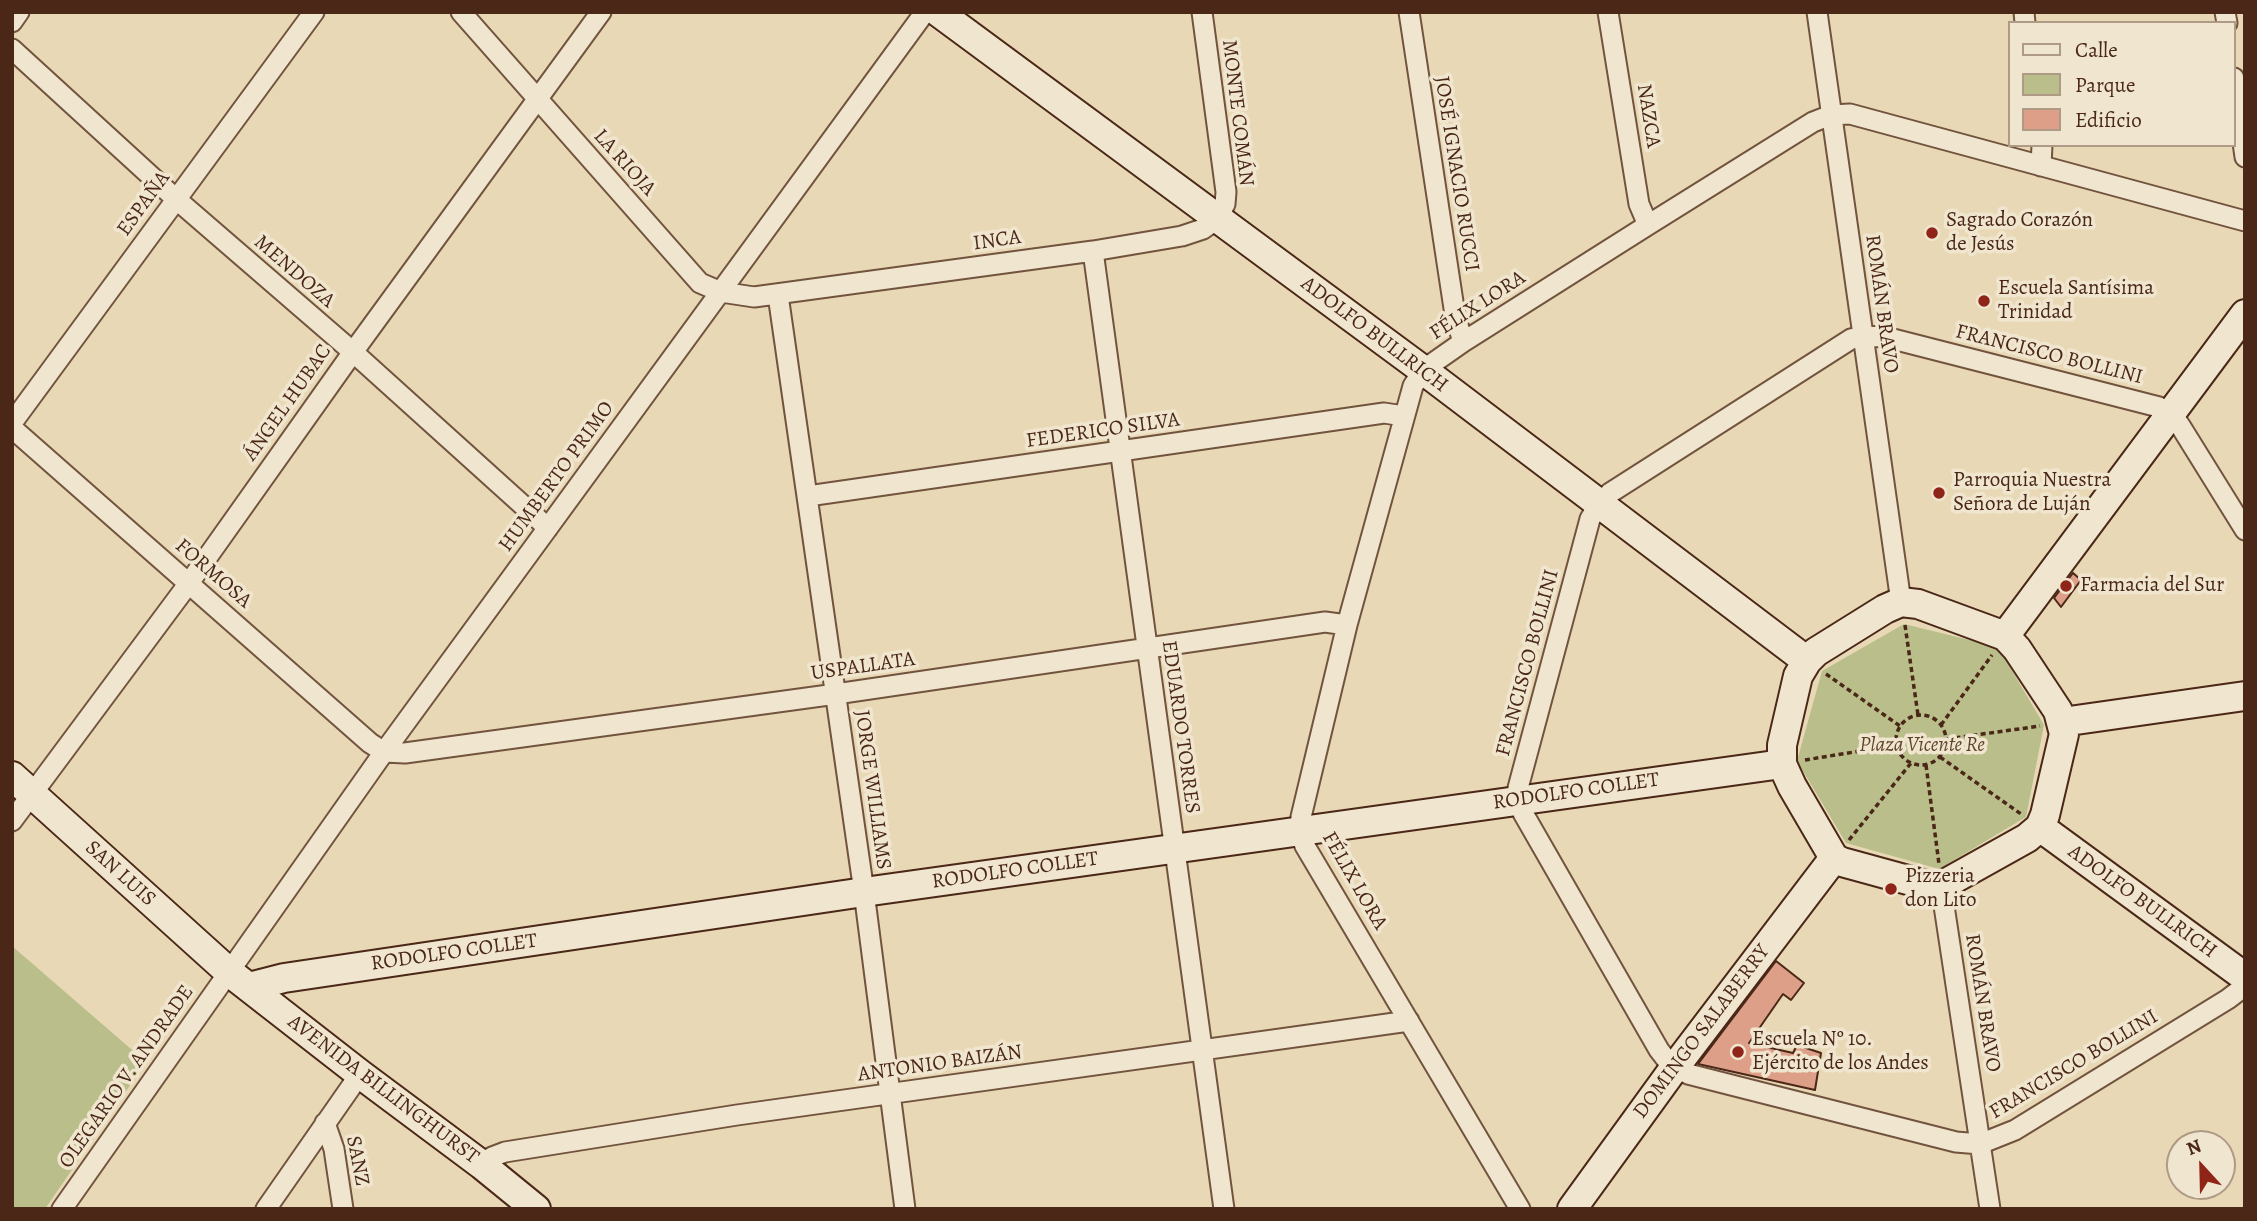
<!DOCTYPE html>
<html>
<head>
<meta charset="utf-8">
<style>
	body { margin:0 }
	#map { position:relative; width:2257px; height:1221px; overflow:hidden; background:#e8d8b5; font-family:Alegreya,serif }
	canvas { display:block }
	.frame { position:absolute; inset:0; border:14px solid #4a2717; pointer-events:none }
	.legend { position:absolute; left:2008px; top:21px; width:228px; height:126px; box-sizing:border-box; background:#f0e6cf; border:2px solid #ae9a85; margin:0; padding:9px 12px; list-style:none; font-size:21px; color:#4a2717 }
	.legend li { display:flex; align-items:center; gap:14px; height:35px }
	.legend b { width:35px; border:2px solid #ae9a85 }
	.north { position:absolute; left:2166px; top:1130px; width:70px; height:70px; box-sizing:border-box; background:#f0e6cf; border:2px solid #ae9a85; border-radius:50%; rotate:338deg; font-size:19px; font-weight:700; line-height:28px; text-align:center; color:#4a2717 }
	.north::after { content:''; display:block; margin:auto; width:24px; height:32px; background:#8f2418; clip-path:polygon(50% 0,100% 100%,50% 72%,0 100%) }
</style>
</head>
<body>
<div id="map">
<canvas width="2257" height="1221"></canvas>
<div class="frame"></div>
<ul class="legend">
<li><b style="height:9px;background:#f0e6cf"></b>Calle</li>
<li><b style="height:19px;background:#b9be8b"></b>Parque</li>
<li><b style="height:19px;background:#dd9f87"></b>Edificio</li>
</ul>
<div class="north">N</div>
</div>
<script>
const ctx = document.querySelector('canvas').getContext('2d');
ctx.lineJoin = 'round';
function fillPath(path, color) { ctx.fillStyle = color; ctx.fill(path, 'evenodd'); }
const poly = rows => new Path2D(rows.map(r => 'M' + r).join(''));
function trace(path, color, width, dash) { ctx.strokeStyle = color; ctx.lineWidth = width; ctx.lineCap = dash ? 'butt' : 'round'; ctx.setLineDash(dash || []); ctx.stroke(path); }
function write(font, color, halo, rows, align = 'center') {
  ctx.font = font + ' Alegreya,serif'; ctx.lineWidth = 7; ctx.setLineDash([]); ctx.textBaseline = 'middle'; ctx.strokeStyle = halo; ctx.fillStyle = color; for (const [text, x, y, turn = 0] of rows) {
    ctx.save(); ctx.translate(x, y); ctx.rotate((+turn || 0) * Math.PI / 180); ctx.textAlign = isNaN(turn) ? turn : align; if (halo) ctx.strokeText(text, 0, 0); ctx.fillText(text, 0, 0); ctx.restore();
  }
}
fillPath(poly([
	[1904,624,1998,647,2044,725,2026,817,1939,869,1846,843,1797,761,1822,671],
	[12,946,146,1062,45,1209,12,1209]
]), '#b9be8b');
const building = poly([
	[2073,573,2081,580,2061,607,2054,598,2073,573],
	[1776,961,1804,983,1791,1000,1783,994,1749,1043,1793,1053,1797,1045,1821,1053,1815,1090,1698,1064,1776,961]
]);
fillPath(building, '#dd9f87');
trace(building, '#4a2717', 2);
const street = poly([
	[461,12,700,283,721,292,754,297,1093,251,1182,236,1203,229,1217,219,1225,204,1226,192,1202,12],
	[1409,12,1455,315,1463,342],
	[1608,12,1639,204,1648,225],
	[1817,12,1901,602],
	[2024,12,2025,23],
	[2225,12,2227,23],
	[12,22,19,12],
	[12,49,176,199,353,352,548,528],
	[2234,78,2245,157],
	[2041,166,2042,145],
	[1093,251,1224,1209],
	[778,295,864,892,905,1209],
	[12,423,314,12],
	[12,428,370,743,384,752,405,753,836,694,1325,622,1347,625],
	[808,496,1384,413,1404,416],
	[2245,530,2181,427,2172,414,2159,407,1885,337,1863,336,1851,339,1610,493,1599,504,1590,519,1518,788,1523,813,1659,1050,1666,1059,1688,1074,1956,1142,1980,1144,2015,1130,2228,999,2245,986],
	[12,821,189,583,353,352,601,12],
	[1941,886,1990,1209],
	[325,1123,334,1149,343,1209],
	[482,1165,492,1157,505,1152,737,1115,1409,1021],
	[62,1209,384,752,925,12],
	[266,1209,360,1074],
	[1520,1209,1305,846,1300,832,1301,817,1347,625,1413,386,1423,370,1463,342,1648,225,1813,122,1831,115,1850,114,2245,221]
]);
const secondary = poly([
	[938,12,1423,370,1807,661],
	[1901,602,1918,604,2005,636,2017,649,2058,711,2064,734,2045,815,2040,827,2027,838,1941,886,1926,885,1842,862,1834,858,1792,786,1782,764,1782,745,1798,676,1807,661,1816,652,1885,609,1901,602],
	[2005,636,2245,314],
	[2062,722,2245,696],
	[12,776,229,972,360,1074,482,1165,536,1209],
	[2040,827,2245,977],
	[249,987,284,978,864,892,1782,764],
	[1572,1209,1675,1067,1834,858]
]);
trace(street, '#72533e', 23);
trace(secondary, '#4a2717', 32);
trace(poly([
	[1905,625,1918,715],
	[1826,674,1900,726],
	'1896 740a25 25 0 1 1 50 0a25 25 0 1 1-50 0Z',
	[1941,725,1992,655],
	[1947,739,2040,726],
	[1940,757,2021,814],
	[1805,760,1897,745],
	[1926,765,1939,864],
	[1849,840,1911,763]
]), '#4a2717', 3.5, [5, 3.5]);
trace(street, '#f0e6cf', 19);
trace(secondary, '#f0e6cf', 28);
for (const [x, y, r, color] of [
	[1932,233,7,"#8f2418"],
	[1984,301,7,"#8f2418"],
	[1939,493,7,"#8f2418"],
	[2066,586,7,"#8f2418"],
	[1891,889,7,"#8f2418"],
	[1738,1052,7,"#8f2418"]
]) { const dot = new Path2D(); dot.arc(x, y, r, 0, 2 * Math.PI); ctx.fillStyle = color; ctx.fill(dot); trace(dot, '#f0e6cf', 2.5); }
write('21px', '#4a2717', '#f0e6cf', [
	["MONTE COMÁN",1237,113,83],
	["NAZCA",1648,116,81],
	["LA RIOJA",624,163,48],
	["JOSÉ IGNACIO RUCCI",1456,174,81],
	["ESPAÑA",144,204,-54],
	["INCA",997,241,-8],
	["MENDOZA",294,272,41],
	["ROMÁN BRAVO",1881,304,82],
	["FÉLIX LORA",1478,306,-33],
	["ADOLFO BULLRICH",1374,335,37],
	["FRANCISCO BOLLINI",2049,355,14],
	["ÁNGEL HUBAC",288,403,-55],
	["FEDERICO SILVA",1103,431,-8],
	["HUMBERTO PRIMO",557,477,-54],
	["FORMOSA",213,574,41],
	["FRANCISCO BOLLINI",1528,663,-75],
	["USPALLATA",863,667,-8],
	["EDUARDO TORRES",1180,727,82],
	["JORGE WILLIAMS",872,790,82],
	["RODOLFO COLLET",1576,792,-8],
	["RODOLFO COLLET",1015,871,-8],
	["SAN LUIS",120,874,42],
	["FÉLIX LORA",1354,881,60],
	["ADOLFO BULLRICH",2142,902,36],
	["RODOLFO COLLET",454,953,-8],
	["ROMÁN BRAVO",1982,1003,81],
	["DOMINGO SALABERRY",1702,1032,-53],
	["ANTONIO BAIZÁN",940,1064,-8],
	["FRANCISCO BOLLINI",2074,1065,-31],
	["OLEGARIO V. ANDRADE",127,1077,-55],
	["AVENIDA BILLINGHURST",383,1090,37],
	["SANZ",357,1161,79]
]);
write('21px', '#4a2717', '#f0e6cf', [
	["Sagrado Corazón",1946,221],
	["de Jesús",1946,245],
	["Escuela Santísima",1998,289],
	["Trinidad",1998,313],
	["Parroquia Nuestra",1953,481],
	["Señora de Luján",1953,505],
	["Farmacia del Sur",2080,586],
	["Pizzeria",1905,877],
	["don Lito",1905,901],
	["Escuela Nº 10.",1752,1040],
	["Ejército de los Andes",1752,1064]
], 'left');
write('italic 21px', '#60452e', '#f0e6cf', [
	["Plaza Vicente Re",1922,746]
]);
</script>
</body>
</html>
